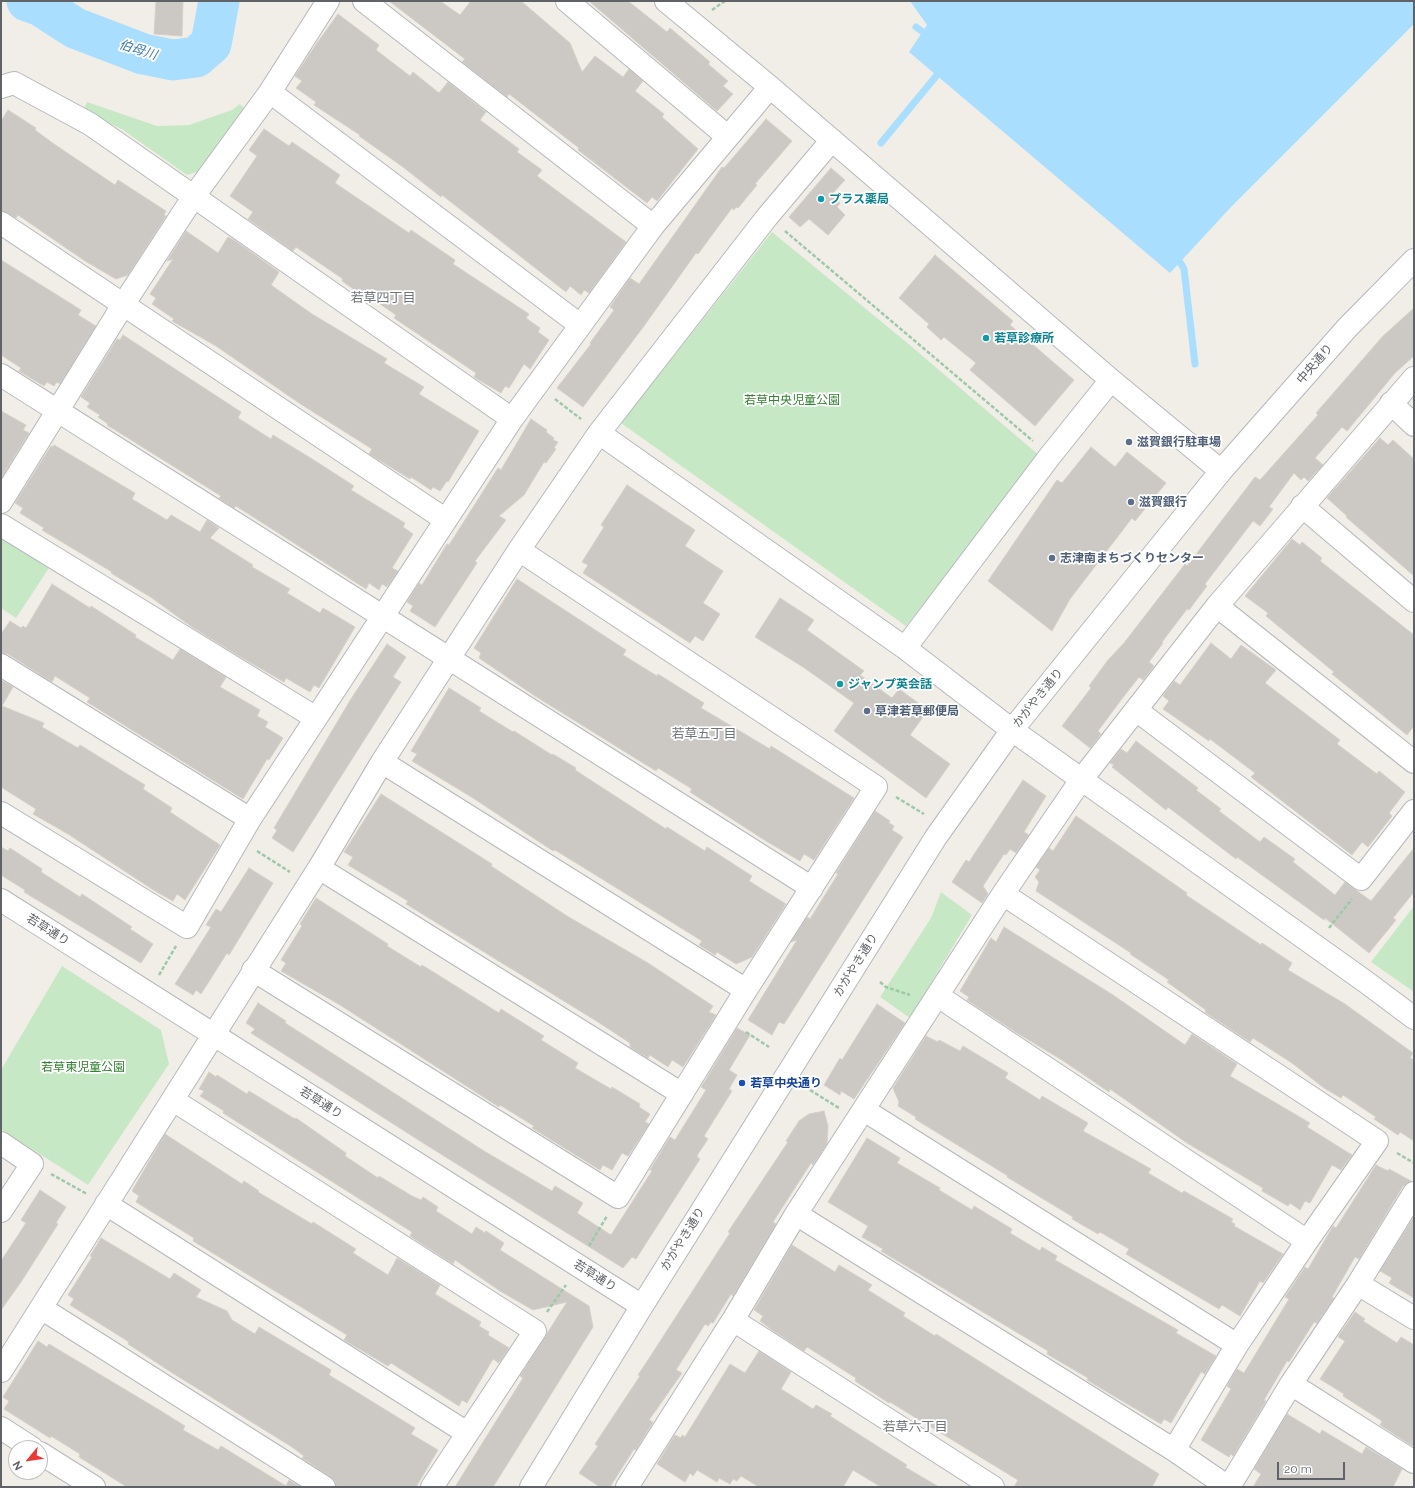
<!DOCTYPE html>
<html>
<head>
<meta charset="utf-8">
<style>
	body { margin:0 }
	#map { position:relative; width:1415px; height:1488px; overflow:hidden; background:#f1eee8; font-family:Raleway,sans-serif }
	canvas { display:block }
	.frame { position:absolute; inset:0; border:2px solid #5f6368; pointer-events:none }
	.north { position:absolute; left:8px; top:1440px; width:40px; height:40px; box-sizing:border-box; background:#fff; border:1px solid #bfc1c3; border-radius:50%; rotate:241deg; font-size:11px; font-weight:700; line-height:16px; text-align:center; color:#5f6368 }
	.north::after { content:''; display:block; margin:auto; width:14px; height:18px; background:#ea3a35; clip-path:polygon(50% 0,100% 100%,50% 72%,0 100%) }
	.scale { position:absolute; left:1277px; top:1462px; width:68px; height:18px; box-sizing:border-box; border:2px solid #5f6368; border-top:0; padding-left:5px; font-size:12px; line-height:14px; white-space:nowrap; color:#5f6368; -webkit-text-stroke:3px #fff; paint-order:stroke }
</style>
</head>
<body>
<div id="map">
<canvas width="1415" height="1488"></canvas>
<div class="frame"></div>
<div class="north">N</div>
<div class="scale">20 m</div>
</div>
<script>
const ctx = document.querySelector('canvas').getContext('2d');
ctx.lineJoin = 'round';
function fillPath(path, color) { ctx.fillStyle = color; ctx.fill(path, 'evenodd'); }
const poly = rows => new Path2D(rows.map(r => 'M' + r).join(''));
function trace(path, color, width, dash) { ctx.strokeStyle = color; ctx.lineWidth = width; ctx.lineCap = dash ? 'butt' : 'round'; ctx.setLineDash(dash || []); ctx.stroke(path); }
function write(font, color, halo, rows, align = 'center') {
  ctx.font = font + ' Raleway,"Noto Sans JP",sans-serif'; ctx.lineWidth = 3.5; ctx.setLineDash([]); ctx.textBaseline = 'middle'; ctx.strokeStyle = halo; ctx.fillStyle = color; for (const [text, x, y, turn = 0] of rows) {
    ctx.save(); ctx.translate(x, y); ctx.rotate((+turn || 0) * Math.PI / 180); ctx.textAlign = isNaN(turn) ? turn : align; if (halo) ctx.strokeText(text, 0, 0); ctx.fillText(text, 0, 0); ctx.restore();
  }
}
fillPath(poly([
	[87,102,157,126,189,125,232,110,240,104,245,109,200,171,187,175,123,130,84,110],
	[772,232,905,341,1040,456,906,626,621,423],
	[1,525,55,559,16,618,1,608],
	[941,892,972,915,910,1018,880,997,931,918],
	[1414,906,1414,992,1371,962],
	[62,966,161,1030,169,1064,88,1185,1,1129,1,1070]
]), '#c7e8c5');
fillPath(poly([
	[910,1,1414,1,1414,24,1231,207,1170,273,909,52,927,25]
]), '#aadeff');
trace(poly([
	[916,27,923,32],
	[881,143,937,75],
	[1180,262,1184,269,1195,364]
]), '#aadeff', 7);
trace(poly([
	[27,1,41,6,75,28,143,54,173,60,196,57,211,44,219,1]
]), '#aadeff', 41);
const building = poly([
	[156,1,183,1,182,36,154,34,156,1],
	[389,1,440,1,460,15,471,1,521,1,570,43,582,72,595,56,623,77,629,69,643,81,635,91,664,114,662,117,698,149,657,201,652,197,647,203,578,150,579,148,509,94,507,97,462,62,465,59,389,1],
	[589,1,628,1,667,32,670,28,710,62,708,64,728,81,723,86,733,94,717,111,589,1],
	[338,14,379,45,376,50,410,76,413,72,439,93,448,82,486,112,480,120,519,149,517,152,542,170,537,176,626,242,589,293,584,290,581,295,570,286,566,292,442,195,441,197,403,167,359,136,360,135,314,105,316,102,296,88,302,81,295,76,317,43,338,14],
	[8,110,36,128,35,130,54,144,115,185,118,180,166,211,164,215,166,216,128,275,116,279,85,261,18,215,16,218,1,211,1,121,8,110],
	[766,119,792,141,755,184,757,185,738,208,736,207,734,210,732,208,698,254,696,253,644,326,583,407,557,388,591,344,590,343,614,310,610,307,630,278,639,284,722,167,724,168,766,119],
	[264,129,289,146,292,142,340,175,335,183,409,233,411,230,455,260,453,264,529,314,526,318,540,328,538,332,549,340,530,369,524,364,509,388,505,386,501,393,474,377,476,373,394,318,396,315,361,291,359,293,342,281,343,279,296,247,293,251,248,219,253,212,230,196,257,156,249,150,264,129],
	[831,168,845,180,832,194,840,203,837,207,845,215,828,235,809,219,800,227,789,217,831,168],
	[186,231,218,253,228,237,234,240,279,272,271,285,312,314,387,359,384,363,424,387,419,394,479,431,448,482,447,481,440,491,433,487,431,490,411,477,410,479,379,460,369,454,372,449,299,403,216,346,172,321,174,319,152,304,156,298,150,294,173,259,167,261,186,231],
	[935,255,1013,321,1010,325,1074,380,1035,426,970,370,976,363,944,337,941,340,927,327,929,324,899,298,935,255],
	[1,260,81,310,78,315,96,326,60,384,57,382,54,386,47,382,44,386,19,371,21,368,1,355,1,260],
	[1414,308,1414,356,1395,373,1347,431,1342,427,1315,458,1323,465,1308,481,1304,477,1301,480,1294,473,1269,507,1273,509,1260,526,1253,521,1205,584,1207,586,1189,610,1187,609,1162,642,1163,643,1149,662,1154,666,1143,680,1139,677,1121,700,1098,731,1101,734,1090,748,1062,726,1091,688,1089,686,1108,660,1124,643,1185,564,1187,566,1255,477,1260,480,1318,415,1316,413,1383,336,1414,308],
	[123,335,241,412,238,418,271,439,273,435,317,462,354,486,351,490,405,523,403,527,413,534,392,568,398,571,387,587,382,584,379,590,369,583,366,589,236,506,234,508,219,498,221,496,107,425,108,424,98,417,100,415,87,407,90,403,81,397,117,339,120,340,123,335],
	[1,411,26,425,23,430,29,433,1,478,1,411],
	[531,419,547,430,546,432,554,438,553,440,558,442,554,448,556,449,546,463,544,462,524,495,499,516,506,520,475,561,477,563,435,627,410,611,413,606,407,602,419,583,422,585,447,544,449,545,498,468,501,470,531,419],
	[1380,438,1388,445,1393,440,1414,459,1414,576,1346,517,1347,516,1327,498,1380,438],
	[54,445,135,493,132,499,167,520,171,515,200,532,207,520,219,528,210,538,253,565,252,567,290,589,287,593,320,613,323,608,355,627,319,688,314,685,310,692,286,678,284,682,239,656,192,627,152,598,111,573,112,572,42,530,44,528,20,513,23,508,15,503,51,446,53,447,54,445],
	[1091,447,1115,467,1127,452,1166,483,1135,521,1132,518,1070,599,1052,631,988,581,1057,480,1062,483,1091,447],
	[627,485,695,530,685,546,723,571,703,603,720,614,703,641,695,636,690,643,583,573,588,565,582,562,604,527,601,525,627,485],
	[1292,539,1300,545,1302,542,1322,558,1320,561,1414,635,1414,726,1407,735,1332,674,1334,672,1266,616,1268,613,1245,596,1292,539],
	[517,579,626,650,623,655,657,676,658,674,704,703,701,708,770,749,771,746,854,798,814,860,804,854,800,861,766,841,690,792,692,789,658,768,656,771,535,696,479,658,481,653,474,648,517,579],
	[52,584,90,608,91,606,136,635,135,637,173,660,180,649,226,677,220,687,260,710,257,716,268,722,265,727,283,738,269,760,267,759,243,799,87,702,90,698,55,676,52,682,8,654,1,653,1,634,10,621,21,628,23,626,26,628,52,584],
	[780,598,814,620,807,630,864,671,860,675,892,698,899,689,928,710,910,735,950,764,926,798,834,731,854,703,803,667,755,637,780,598],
	[1211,643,1231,659,1241,645,1276,670,1265,683,1340,740,1337,744,1377,774,1379,771,1405,792,1389,813,1392,816,1368,847,1362,842,1352,855,1251,777,1255,773,1210,739,1209,741,1163,709,1169,701,1163,696,1174,681,1180,685,1211,643],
	[387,644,406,657,393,677,401,682,293,852,272,838,277,830,274,828,351,699,387,644],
	[1,680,13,687,2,706,44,723,42,727,78,748,80,745,145,785,143,789,172,808,170,812,220,845,185,900,177,894,173,901,155,891,68,834,33,814,36,809,1,787,1,680],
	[449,688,481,708,479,711,513,732,514,731,552,755,553,754,576,768,575,770,666,829,667,827,705,851,707,847,752,876,749,881,786,904,752,957,736,964,717,952,715,955,699,945,702,941,594,874,555,850,553,851,473,798,412,761,417,754,411,751,449,688],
	[1136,741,1198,788,1196,790,1221,809,1219,811,1260,842,1264,837,1295,859,1293,862,1335,895,1345,882,1371,901,1414,848,1414,892,1393,918,1396,920,1369,953,1325,918,1324,920,1237,857,1236,859,1168,807,1166,810,1112,767,1114,765,1110,763,1121,749,1127,753,1136,741],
	[1023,780,1046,796,1024,832,1029,835,1016,853,1010,849,1006,855,1004,854,983,886,988,894,982,903,952,882,966,860,969,862,1023,780],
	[381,794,492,864,491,866,567,916,648,963,713,1006,709,1012,716,1015,683,1067,672,1060,668,1067,650,1055,648,1058,630,1047,630,1043,598,1022,406,904,408,901,348,865,353,857,344,852,381,794],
	[875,811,890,821,889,823,894,826,892,830,903,837,784,1024,779,1022,772,1035,748,1020,797,940,791,942,807,917,810,919,838,874,836,873,875,811],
	[1076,816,1187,893,1186,895,1261,945,1262,943,1292,963,1288,970,1345,1004,1413,1053,1410,1058,1414,1060,1414,1141,1400,1132,1398,1135,1374,1119,1376,1117,1343,1095,1341,1098,1324,1088,1292,1063,1253,1038,1250,1042,1205,1012,1206,1010,1167,982,1169,980,1130,954,1131,953,1036,891,1039,882,1035,877,1040,870,1036,867,1049,848,1053,851,1076,816],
	[1,847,8,851,10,848,42,869,41,872,80,897,82,894,132,927,130,929,153,944,141,963,24,892,25,890,1,875,1,847],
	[249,868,273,883,229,955,227,953,201,994,196,990,193,995,175,984,211,927,206,925,216,909,221,912,249,868],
	[316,898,388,944,387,946,421,967,422,965,499,1013,501,1009,544,1036,541,1040,578,1063,575,1068,611,1089,612,1087,640,1104,639,1107,650,1114,645,1122,649,1124,628,1156,622,1153,612,1170,603,1165,600,1170,532,1128,534,1126,500,1105,499,1107,340,1005,281,971,286,963,281,960,302,926,300,924,316,898],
	[1004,927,1113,995,1185,1045,1192,1034,1237,1064,1230,1076,1310,1123,1307,1127,1352,1155,1341,1170,1332,1165,1310,1203,1305,1201,1300,1210,1290,1203,1288,1206,1262,1191,1263,1188,1187,1143,1110,1089,1109,1092,1062,1060,1017,1033,967,1000,969,997,960,991,991,938,996,942,1004,927],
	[258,1003,286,1021,285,1023,307,1037,484,1151,552,1191,555,1186,583,1203,577,1213,611,1235,652,1171,650,1170,670,1137,675,1140,706,1090,701,1087,705,1081,737,1028,750,1035,729,1070,737,1075,729,1089,732,1091,704,1136,708,1139,698,1154,697,1157,700,1159,636,1259,632,1257,623,1268,420,1141,251,1033,255,1029,246,1023,258,1003],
	[877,1004,905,1023,854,1099,841,1091,840,1095,824,1085,840,1058,842,1060,877,1004],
	[926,1036,938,1042,939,1040,960,1051,963,1046,1008,1073,1005,1078,1040,1100,1042,1096,1088,1123,1083,1131,1151,1169,1148,1173,1182,1193,1184,1191,1233,1219,1231,1222,1235,1224,1234,1226,1283,1254,1263,1283,1260,1281,1240,1316,1222,1305,1219,1309,1126,1254,1129,1249,1100,1232,1098,1234,1072,1219,1073,1217,1007,1177,1008,1176,915,1119,916,1117,898,1106,899,1102,893,1088,926,1036],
	[209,1072,216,1077,217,1075,247,1094,249,1091,295,1119,296,1118,346,1153,345,1156,378,1178,379,1176,412,1196,421,1200,423,1197,438,1207,436,1211,472,1234,476,1227,485,1233,486,1231,504,1243,500,1250,589,1306,593,1327,493,1487,455,1487,523,1378,520,1376,567,1302,533,1310,500,1291,455,1260,453,1264,410,1236,412,1232,223,1113,224,1111,200,1096,204,1091,199,1089,209,1072],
	[824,1111,828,1126,827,1144,813,1165,811,1163,773,1222,776,1224,733,1296,731,1294,713,1323,711,1322,708,1326,705,1324,676,1370,682,1373,649,1420,653,1422,636,1450,634,1449,610,1487,600,1487,579,1473,598,1446,595,1444,640,1376,638,1375,648,1360,730,1233,728,1232,788,1142,786,1141,799,1121,809,1114,824,1111],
	[165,1134,242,1184,244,1181,259,1191,258,1192,312,1224,313,1222,356,1249,353,1253,388,1275,397,1258,440,1285,435,1294,481,1322,479,1326,489,1332,488,1335,509,1348,499,1363,493,1359,467,1403,462,1400,459,1406,391,1363,388,1366,344,1340,347,1335,193,1241,194,1238,136,1202,139,1196,132,1191,165,1134],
	[867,1138,900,1158,897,1163,940,1188,939,1190,972,1210,974,1206,1012,1229,1010,1233,1040,1251,1042,1247,1057,1256,1055,1260,1178,1330,1176,1333,1216,1356,1205,1374,1201,1372,1171,1423,1164,1419,1161,1424,1087,1380,1088,1378,1047,1354,1048,1351,881,1251,883,1249,862,1237,868,1226,828,1202,867,1138],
	[1376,1165,1388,1171,1389,1169,1411,1181,1403,1186,1359,1259,1355,1257,1332,1297,1334,1298,1317,1323,1314,1322,1289,1362,1287,1361,1264,1400,1266,1401,1233,1456,1231,1454,1229,1457,1201,1440,1231,1389,1227,1386,1237,1369,1244,1373,1289,1299,1285,1297,1305,1267,1308,1269,1333,1226,1336,1228,1376,1165],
	[40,1190,66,1207,56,1223,58,1224,21,1282,1,1310,1,1261,26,1223,21,1220,40,1190],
	[1414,1217,1414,1298,1389,1283,1392,1278,1380,1271,1414,1217],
	[101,1238,170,1279,174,1273,201,1290,196,1297,227,1311,232,1320,255,1334,259,1327,331,1370,329,1375,415,1428,411,1434,438,1450,416,1487,336,1487,335,1481,331,1477,302,1458,304,1456,292,1447,174,1374,128,1344,129,1342,70,1305,74,1299,68,1295,92,1257,90,1256,101,1238],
	[792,1245,835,1272,839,1265,872,1285,868,1290,905,1313,903,1316,935,1336,936,1334,1159,1474,1152,1487,1014,1487,1018,1480,890,1402,889,1403,855,1381,856,1378,807,1347,804,1351,772,1330,760,1321,763,1316,754,1310,792,1245],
	[1355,1312,1365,1319,1363,1321,1397,1343,1401,1337,1414,1345,1414,1447,1380,1425,1382,1421,1343,1396,1344,1394,1320,1379,1345,1341,1338,1337,1355,1312],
	[38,1341,47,1347,49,1344,161,1411,185,1426,183,1430,218,1450,221,1446,286,1486,289,1480,301,1487,127,1487,79,1457,80,1454,51,1436,50,1438,4,1409,9,1401,3,1397,38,1341],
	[759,1351,791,1372,781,1389,813,1409,816,1405,832,1414,830,1416,907,1465,905,1467,939,1487,881,1487,853,1470,843,1487,759,1487,741,1476,737,1481,733,1479,730,1484,719,1478,717,1482,697,1470,693,1476,690,1473,685,1482,657,1464,675,1435,681,1438,682,1435,685,1437,730,1364,745,1373,759,1351],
	[1287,1414,1320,1434,1322,1430,1362,1454,1366,1447,1402,1469,1393,1487,1253,1487,1261,1474,1254,1469,1287,1414]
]);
fillPath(building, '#ccc9c5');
trace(building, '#d6d0c6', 1);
const minor = poly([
	[364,1,653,226],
	[567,1,728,137],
	[666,1,770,87,1111,380,1221,471],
	[1,87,14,83,90,124,512,419],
	[270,92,580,325],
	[1,223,446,520],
	[1,375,812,888],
	[1391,403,1414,425],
	[599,433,905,648,1012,730,1366,982,1414,1018],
	[1,502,123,305,194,196,270,92,328,1],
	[1302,506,1414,601],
	[1,525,316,718],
	[1217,606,1414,762],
	[905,648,1050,456,1111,380],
	[1,665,250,819],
	[1136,710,1361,879,1414,811],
	[382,762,746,990],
	[1,813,187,927,250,819,512,419,653,226,770,87],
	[319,868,682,1094],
	[1003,894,1377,1141,1307,1241,1237,1345,1174,1450],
	[1,900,642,1306],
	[253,970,618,1197,746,990,876,787,519,550],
	[938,996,1307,1241],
	[173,1100,535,1331,432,1487],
	[864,1110,1237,1345],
	[1,1143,32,1164,1,1211],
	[106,1204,467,1433],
	[796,1214,1174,1450,1228,1487],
	[1358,1284,1414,1318],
	[41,1308,324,1487],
	[733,1320,993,1487],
	[1,1371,319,868,382,762,519,550,599,433,767,217,832,140],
	[1291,1384,1414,1462],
	[1,1428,32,1448],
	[40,1453,94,1487],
	[531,1487,642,1306,936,837,1012,730,1221,471,1347,328,1414,260],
	[627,1487,733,1320,796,1214,1003,894,1081,780,1217,606,1414,378],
	[1229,1487,1291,1384,1358,1284,1414,1193]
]);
trace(minor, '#b5b8bc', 24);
trace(poly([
	[712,10,725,1],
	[785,231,1033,441],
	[555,399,581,419],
	[896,797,924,814],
	[257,851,290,872],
	[1329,928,1352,899],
	[159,975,176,946],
	[880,982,886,987,910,995],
	[746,1032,769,1047],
	[810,1090,839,1108],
	[1397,1153,1414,1163],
	[51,1174,87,1194],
	[589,1246,607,1216],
	[547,1312,566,1285]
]), '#9ec9a8', 2.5, [4, 2]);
trace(minor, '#fff', 22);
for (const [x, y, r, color] of [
	[821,199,4,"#0f9aa8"],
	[986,338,4,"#0f9aa8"],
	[1129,442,4,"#5c6f8a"],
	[1131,502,4,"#5c6f8a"],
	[1052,558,4,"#5c6f8a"],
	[840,684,4,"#0f9aa8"],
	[867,711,4,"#5c6f8a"],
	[742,1083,4,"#1a4fb4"]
]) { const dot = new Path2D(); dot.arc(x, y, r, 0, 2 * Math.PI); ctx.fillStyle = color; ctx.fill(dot); trace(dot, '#fff', 1.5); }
write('bold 12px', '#0d838f', '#fff', [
	["プラス薬局",829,199],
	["若草診療所",994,338],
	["ジャンプ英会話",848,684]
], 'left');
write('12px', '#5f6368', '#fff', [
	["中央通り",1315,364,-49],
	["かがやき通り",1038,698,-51],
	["若草通り",48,930,32],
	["かがやき通り",856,965,-58],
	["若草通り",321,1103,32],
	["かがやき通り",683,1239,-58],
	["若草通り",595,1276,32]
]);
write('12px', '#348234', '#fff', [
	["若草中央児童公園",792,400],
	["若草東児童公園",83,1067]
]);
write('bold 12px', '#4e5e75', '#fff', [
	["滋賀銀行駐車場",1137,442],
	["滋賀銀行",1139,502],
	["志津南まちづくりセンター",1060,558],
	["草津若草郵便局",875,711]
], 'left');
write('bold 12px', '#164399', '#fff', [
	["若草中央通り",750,1083]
], 'left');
write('italic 13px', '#417aaa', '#fff', [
	["伯母川",138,50,17]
]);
write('13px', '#70757a', '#fff', [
	["若草四丁目",383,298],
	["若草五丁目",704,734],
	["若草六丁目",915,1427]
]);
</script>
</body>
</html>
